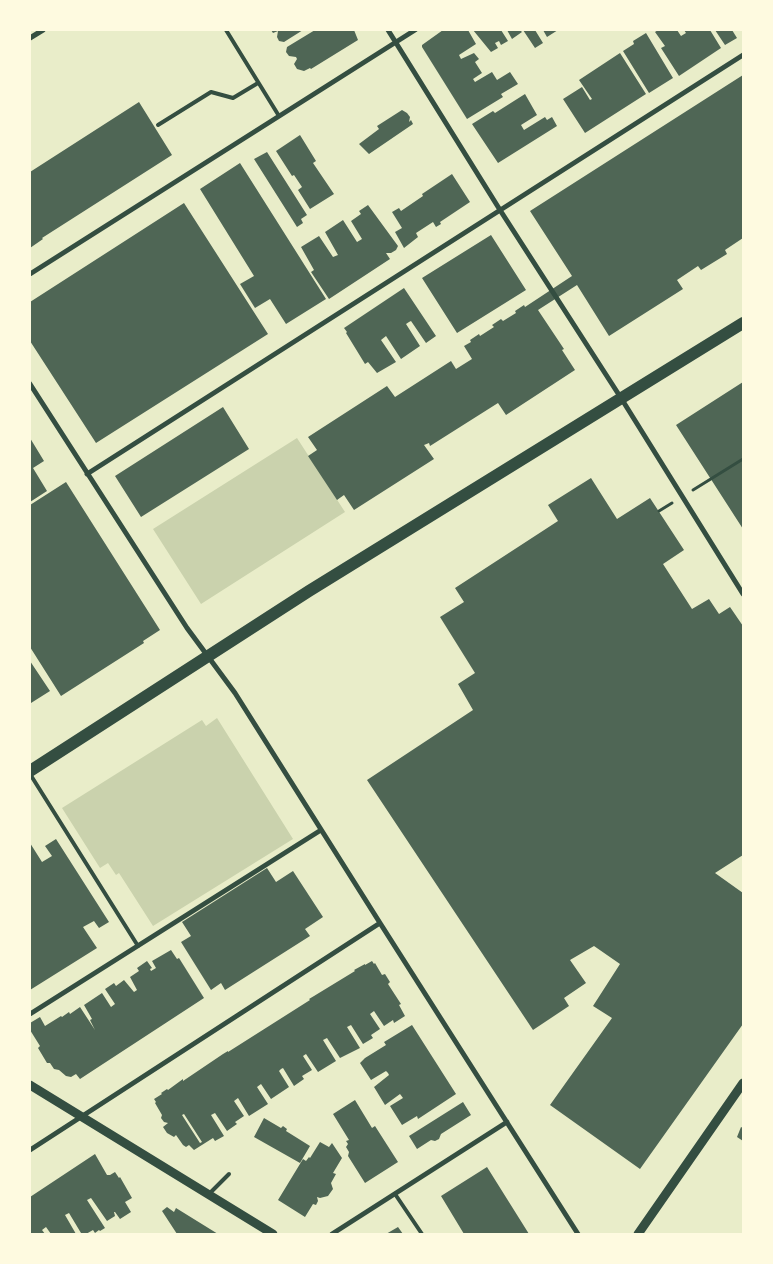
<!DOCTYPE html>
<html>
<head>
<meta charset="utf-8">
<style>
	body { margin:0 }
	#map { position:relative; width:773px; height:1264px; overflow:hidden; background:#e9edc9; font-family:"Times New Roman",serif }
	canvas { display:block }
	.frame { position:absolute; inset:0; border:31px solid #fefae0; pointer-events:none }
</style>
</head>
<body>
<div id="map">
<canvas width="773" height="1264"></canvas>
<div class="frame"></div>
</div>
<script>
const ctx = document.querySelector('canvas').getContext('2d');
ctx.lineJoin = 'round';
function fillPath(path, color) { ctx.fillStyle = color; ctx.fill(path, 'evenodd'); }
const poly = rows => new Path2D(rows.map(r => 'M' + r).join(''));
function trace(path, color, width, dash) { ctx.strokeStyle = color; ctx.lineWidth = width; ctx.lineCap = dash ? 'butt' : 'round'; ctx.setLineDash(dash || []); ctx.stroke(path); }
fillPath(poly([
	[297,438,345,512,201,604,153,529],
	[217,718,293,839,153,926,119,873,116,875,108,863,100,868,62,808,202,720,206,726]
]), '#cad2ad');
fillPath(poly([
	[271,30,303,30,284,42,279,41,277,37,278,31,273,33],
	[315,30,354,30,358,40,311,69,310,68,304,71,297,69,294,64,297,59,296,57,289,56,286,52,287,47],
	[443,30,468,30,476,44,459,55,461,59,474,53,479,59,475,62,482,73,473,79,475,82,492,72,497,80,510,72,518,84,501,94,503,97,467,119,422,47,422,45],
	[473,30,501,30,508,41,501,45,499,41,495,43,498,48,491,52],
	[507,30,520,30,522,32,512,39],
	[523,30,535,30,543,43,535,48],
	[543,30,558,30,547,37],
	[658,30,677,30,681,36,686,33,684,30,710,30,721,48,679,76,661,48,665,46,655,32],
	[715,30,732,30,737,38,725,45],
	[646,33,673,78,649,93,623,51,634,44,633,41],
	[620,53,646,94,585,133,563,99,582,87,590,100,592,99,579,80],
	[743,75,743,238,725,250,727,254,701,270,698,266,677,280,683,289,609,336,577,285,538,310,564,349,562,350,575,370,506,415,498,403,430,446,429,443,424,445,434,459,354,510,344,495,337,500,308,456,317,450,308,437,387,386,395,397,451,361,456,369,472,359,464,346,471,342,470,340,479,334,480,336,494,327,492,325,501,319,503,321,516,313,515,311,524,305,525,307,572,276,530,211],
	[525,94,537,115,521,125,524,130,545,117,547,120,552,117,557,126,498,163,472,124,493,111,495,113],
	[139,102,172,155,42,238,43,239,30,248,30,172],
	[402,110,407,113,410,117,409,122,411,120,413,124,369,154,359,144,379,129,377,126],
	[300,135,316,161,313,163,334,194,310,209,298,190,302,187,294,175,292,176,276,151],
	[267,152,307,215,301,219,303,223,297,227,254,159],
	[240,163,326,299,286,324,270,299,255,308,240,284,254,276,200,189],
	[452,174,470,202,440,222,441,224,436,227,433,222,416,233,418,237,404,248,395,232,402,228,392,212,399,208,401,211,423,196,422,194],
	[184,203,268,334,96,443,30,341,30,302],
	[368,205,398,246,396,250,391,253,386,253,390,259,329,299,311,272,314,270,301,247,319,236,333,257,338,255,325,232,343,220,357,242,362,239,351,221,361,214,359,211],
	[491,235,526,290,457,333,422,278],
	[404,288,436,336,426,343,411,321,409,322,406,324,420,346,401,359,386,336,381,340,396,362,377,373,368,362,365,364,346,333,347,332,344,328],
	[743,382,743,529,676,425],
	[223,407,249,449,141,517,115,476],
	[30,438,44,461,33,468,47,491,30,502],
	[591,478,617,519,650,498,684,550,663,564,692,609,709,599,719,614,730,607,743,626,743,855,715,873,743,893,743,1024,640,1169,550,1105,612,1018,593,1006,620,964,594,946,570,960,586,983,564,998,569,1006,533,1030,367,780,473,710,458,684,475,673,440,617,464,602,455,588,558,521,548,505],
	[66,482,160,630,143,641,144,643,61,696,30,647,30,505],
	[30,661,50,691,31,703,30,701],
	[56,839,109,922,99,928,94,921,83,927,97,948,30,990,30,843,42,862,52,856,45,846],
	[267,868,276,882,293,871,323,917,305,929,310,936,225,990,221,983,211,990,181,942,191,936,182,922],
	[171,950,177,959,179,958,204,998,80,1079,76,1074,71,1077,66,1076,59,1070,54,1069,50,1063,47,1063,38,1048,40,1046,30,1030,30,1023,40,1017,45,1026,61,1016,62,1017,69,1012,70,1014,80,1007,95,1030,90,1020,92,1019,84,1005,102,993,111,1007,115,1004,105,989,114,983,116,986,124,980,134,992,137,990,130,977,139,971,137,968,147,961,152,968,150,969,151,971,156,968,152,961],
	[372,961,374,964,375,963,382,975,385,974,390,982,388,984,401,1004,399,1005,405,1016,394,1023,393,1020,384,1026,374,1011,370,1014,380,1029,371,1035,373,1038,363,1044,351,1025,347,1027,360,1048,340,1058,327,1038,323,1040,336,1061,318,1072,306,1054,303,1056,312,1070,302,1076,304,1079,294,1086,283,1068,281,1069,279,1071,289,1087,271,1099,261,1084,257,1087,268,1104,249,1116,238,1098,234,1101,244,1116,235,1122,237,1124,227,1131,215,1113,211,1115,224,1136,215,1141,213,1138,194,1150,189,1145,186,1147,183,1145,176,1135,174,1137,167,1133,163,1127,168,1123,164,1122,161,1118,162,1115,155,1103,156,1102,154,1099,162,1094,161,1093,167,1089,168,1090,183,1079,183,1081,223,1054,228,1051,228,1052,310,1000,309,999,314,996,355,971,354,970,365,964,365,965],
	[184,1114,202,1142,200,1143,182,1115],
	[412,1025,456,1094,418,1119,417,1116,402,1125,390,1106,403,1098,400,1094,385,1105,374,1087,389,1075,388,1073,386,1071,371,1080,360,1063,365,1058,386,1045,384,1042],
	[355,1100,372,1128,375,1126,398,1162,365,1183,348,1156,349,1152,346,1147,348,1144,346,1141,349,1140,333,1114],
	[463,1102,471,1115,441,1134,439,1139,435,1141,431,1140,417,1149,409,1136],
	[264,1118,281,1128,283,1126,287,1129,286,1131,310,1146,300,1163,254,1137],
	[741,1127,743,1128,743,1141,737,1137],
	[320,1142,329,1147,332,1143,342,1158,333,1173,336,1174,331,1183,333,1189,328,1196,320,1198,317,1197,318,1201,316,1205,313,1204,305,1217,278,1200,303,1159,306,1161,309,1157,310,1158],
	[95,1154,107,1175,110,1175,115,1172,119,1178,120,1177,132,1198,125,1202,131,1212,120,1219,115,1212,114,1212,115,1216,107,1221,91,1198,87,1200,105,1228,100,1231,99,1230,95,1233,93,1230,86,1234,81,1233,69,1213,65,1215,76,1234,51,1234,46,1227,42,1230,45,1234,30,1234,30,1197],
	[487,1167,529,1234,464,1234,441,1196],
	[167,1207,174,1212,176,1208,218,1234,177,1234,162,1211],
	[398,1227,403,1234,386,1234]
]), '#4f6655');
trace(poly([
	[693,490,743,459],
	[659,511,672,503]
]), '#344e41', 3);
trace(poly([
	[226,30,279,116],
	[158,125,211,92,233,98,258,83],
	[30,774,138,946],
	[395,1194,422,1234],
	[208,1195,229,1174]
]), '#344e41', 4);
trace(poly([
	[388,30,500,210,621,398,743,594],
	[30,38,43,30],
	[30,274,415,30],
	[30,384,187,628,235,693,380,923,578,1234],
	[87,474,743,55],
	[30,1014,321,830],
	[30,1150,380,923],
	[332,1234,507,1122]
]), '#344e41', 5);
trace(poly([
	[30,1085,273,1234],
	[638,1234,743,1083]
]), '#344e41', 9);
trace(poly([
	[30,771,309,591,743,323]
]), '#344e41', 12);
</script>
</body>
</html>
